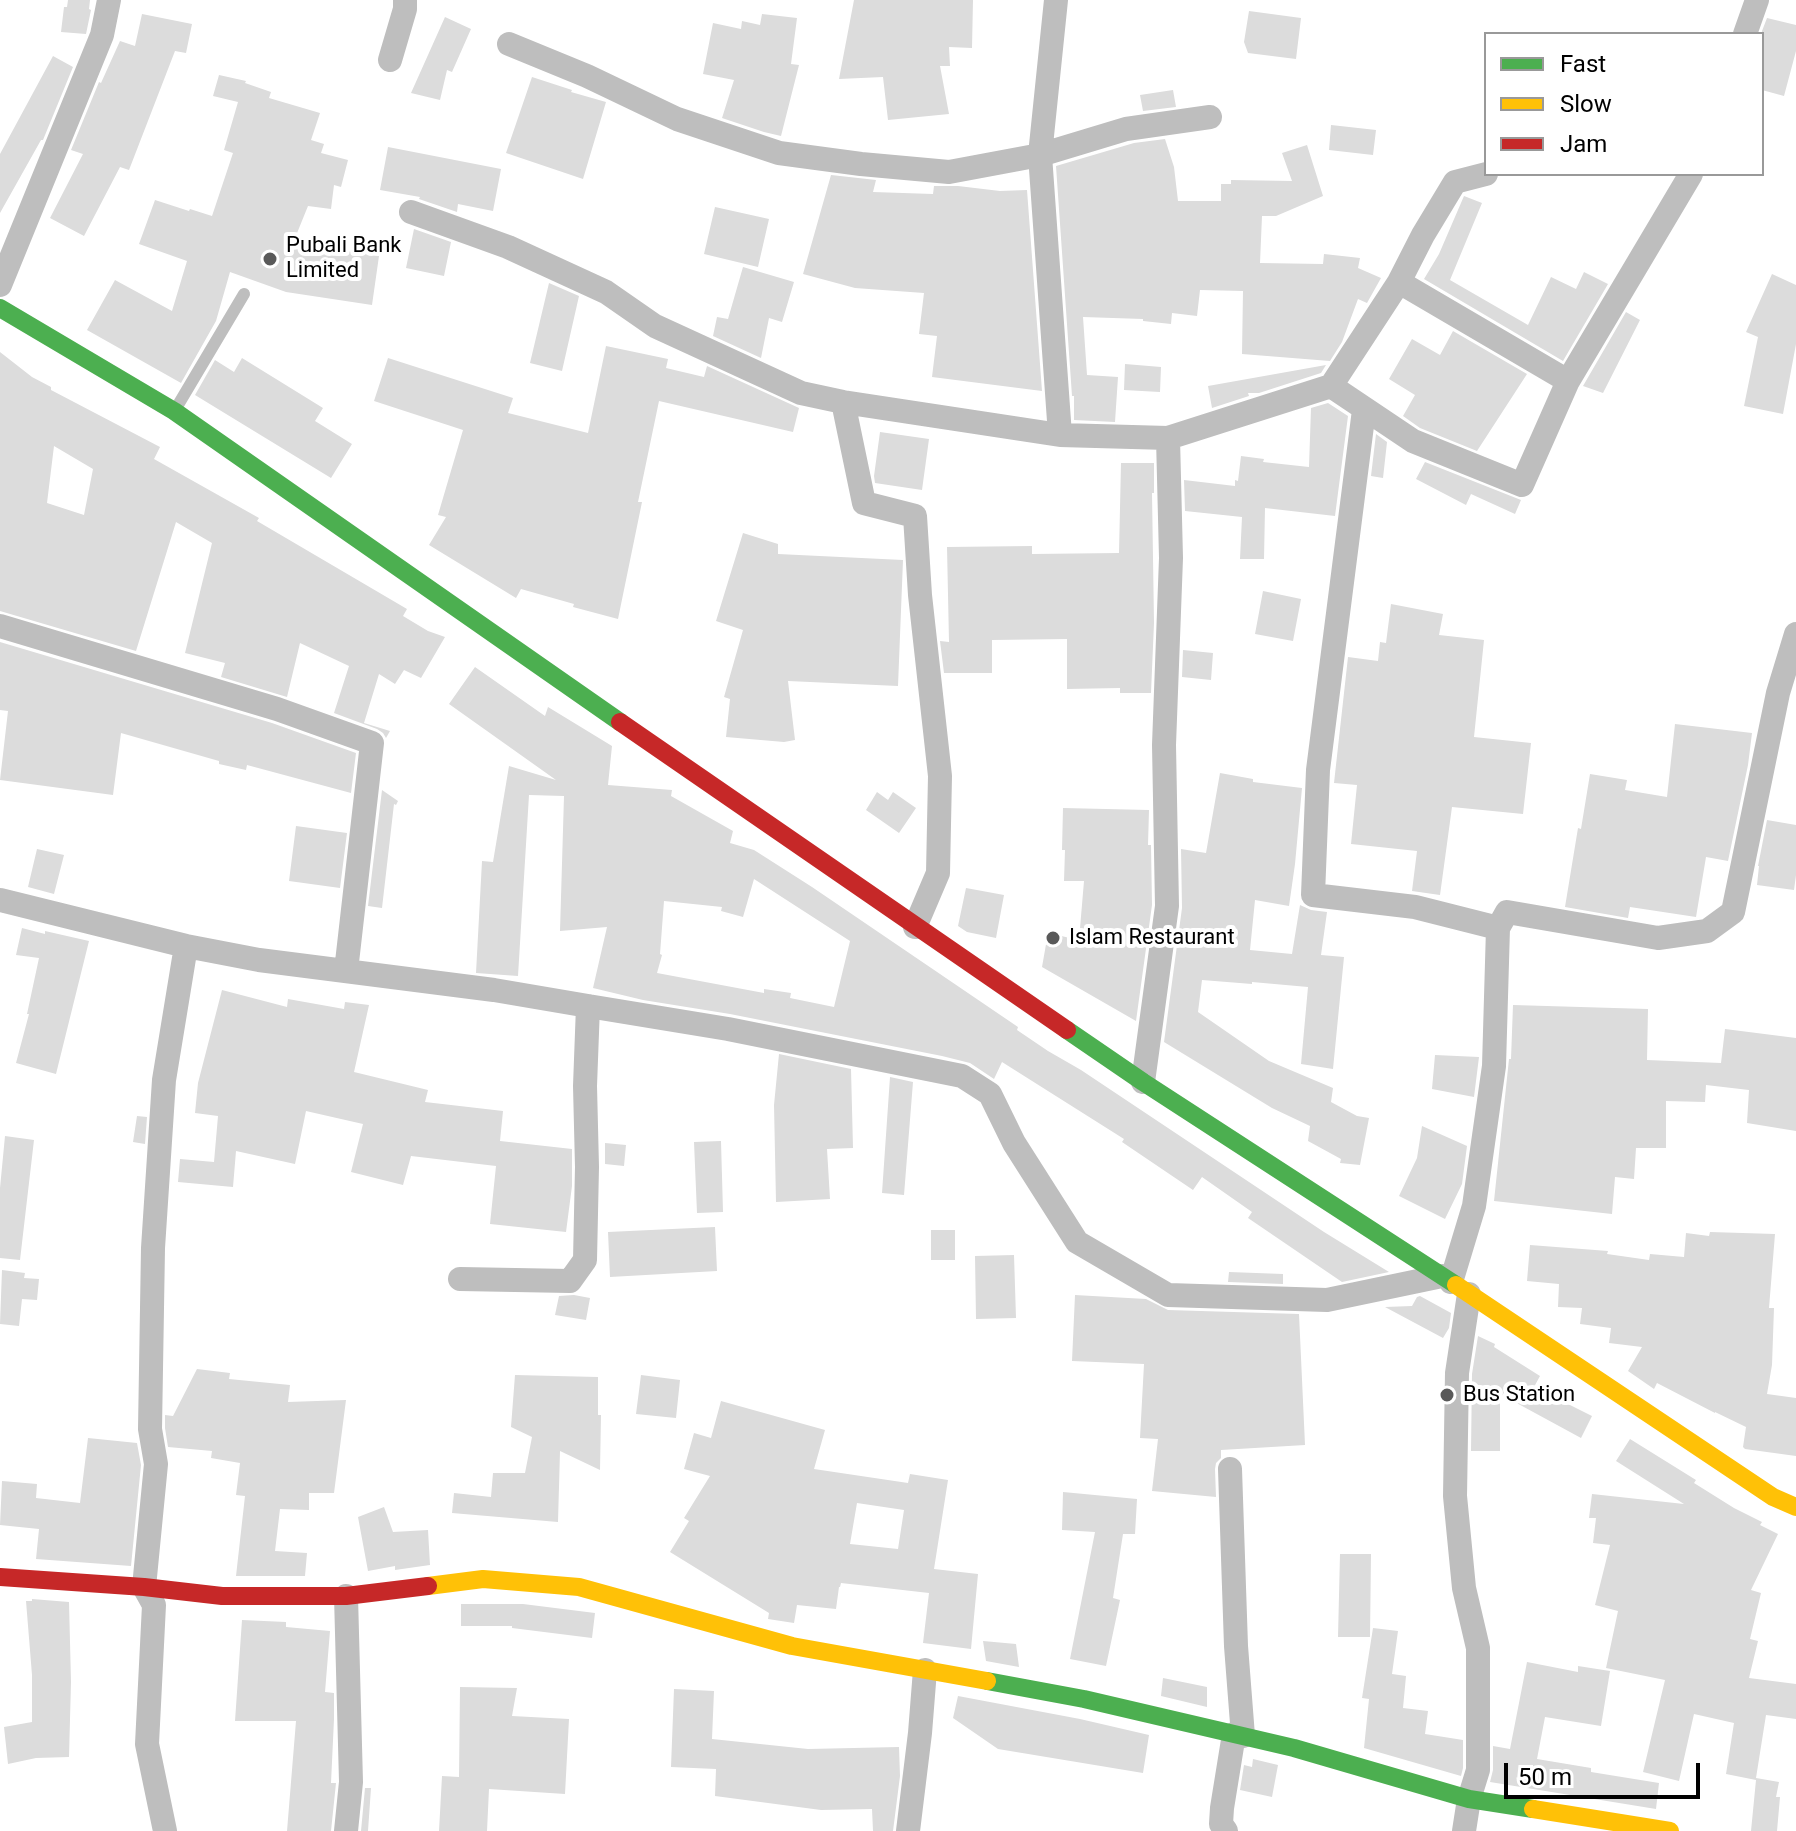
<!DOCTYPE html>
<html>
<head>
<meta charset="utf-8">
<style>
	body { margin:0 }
	#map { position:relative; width:1796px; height:1831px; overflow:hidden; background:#fff; font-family:Roboto,sans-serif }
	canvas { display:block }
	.legend { position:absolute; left:1484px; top:32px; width:280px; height:144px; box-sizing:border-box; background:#fff; border:2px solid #999; margin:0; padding:10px 14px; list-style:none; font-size:24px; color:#000 }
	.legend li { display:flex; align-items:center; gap:16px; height:40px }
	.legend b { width:40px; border:2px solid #999 }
	.scale { position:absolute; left:1504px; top:1763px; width:196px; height:36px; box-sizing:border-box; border:4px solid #000; border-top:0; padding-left:10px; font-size:24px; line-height:28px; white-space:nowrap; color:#000; -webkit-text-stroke:6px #fff; paint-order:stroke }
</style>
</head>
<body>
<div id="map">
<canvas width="1796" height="1831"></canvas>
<ul class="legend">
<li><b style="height:10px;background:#4caf50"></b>Fast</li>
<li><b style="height:10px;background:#ffc107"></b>Slow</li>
<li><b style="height:10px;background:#c62828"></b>Jam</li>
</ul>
<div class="scale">50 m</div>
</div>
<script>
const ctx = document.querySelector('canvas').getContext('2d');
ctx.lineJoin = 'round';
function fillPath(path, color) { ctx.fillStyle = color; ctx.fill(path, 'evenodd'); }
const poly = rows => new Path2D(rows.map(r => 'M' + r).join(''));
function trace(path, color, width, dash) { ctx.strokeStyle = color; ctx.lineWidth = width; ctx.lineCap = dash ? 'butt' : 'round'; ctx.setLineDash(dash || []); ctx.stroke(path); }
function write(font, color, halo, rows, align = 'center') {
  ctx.font = font + ' Roboto,sans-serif'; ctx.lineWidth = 8; ctx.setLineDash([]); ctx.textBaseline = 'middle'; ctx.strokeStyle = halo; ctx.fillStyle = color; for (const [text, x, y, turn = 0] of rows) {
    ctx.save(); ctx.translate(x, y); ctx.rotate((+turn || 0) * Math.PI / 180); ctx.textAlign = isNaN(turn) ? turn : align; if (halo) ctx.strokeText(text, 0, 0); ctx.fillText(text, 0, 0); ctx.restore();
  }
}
fillPath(poly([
	[68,0,90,0,89,9,91,10,86,34,61,32,64,7,67,7],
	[854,0,973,0,972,48,949,47,950,66,940,66,949,114,888,120,883,77,839,79],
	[1249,11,1301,18,1296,59,1248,53,1244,42],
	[142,14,192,24,186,53,175,51,129,170,120,167,84,236,50,218,83,154,71,150,99,82,101,83,120,41,135,46],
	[762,14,797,18,791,64,799,65,781,136,764,132,722,118,734,80,703,74,713,23,741,29,742,21,760,25],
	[445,17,471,29,452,72,447,70,440,100,411,93],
	[1767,18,1796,25,1796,51,1784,96,1762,90,1762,31],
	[53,56,73,67,43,140,41,140,0,213,0,154],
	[219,75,246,81,245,83,271,92,269,98,320,113,311,140,324,144,321,153,348,160,341,187,334,185,331,209,308,206,293,243,379,256,372,305,286,292,230,272,216,321,181,383,87,330,115,280,172,311,187,261,139,244,155,200,189,211,190,209,212,216,233,153,224,150,238,102,213,96],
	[532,77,572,90,571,92,606,102,583,179,506,153],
	[1173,90,1176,107,1143,111,1140,95],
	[1331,125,1376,130,1373,155,1329,150],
	[1165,139,1174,167,1178,201,1221,201,1221,184,1231,184,1231,180,1292,181,1282,153,1307,145,1323,196,1276,216,1262,216,1260,263,1323,264,1324,254,1360,258,1358,268,1381,278,1367,303,1358,299,1342,342,1330,361,1242,354,1243,291,1200,290,1197,316,1172,313,1171,324,1143,321,1143,319,1083,317,1087,375,1118,377,1115,422,1074,420,1074,396,1072,396,1056,166,1134,143],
	[388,147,501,169,493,211,458,204,457,212,419,199,420,197,380,190],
	[831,175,876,180,873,192,933,194,934,186,958,186,1000,191,1027,190,1042,391,932,377,937,336,919,334,924,293,855,288,803,274],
	[1464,196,1482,203,1450,280,1528,325,1551,277,1576,289,1584,272,1608,284,1563,361,1424,279,1439,254],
	[715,207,769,219,758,267,704,254],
	[414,229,451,242,444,276,406,268],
	[743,267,794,282,782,322,769,318,761,358,713,336,717,317,728,319],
	[1772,274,1796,285,1796,344,1783,414,1744,406,1758,337,1746,332],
	[549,283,579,296,562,371,530,363],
	[1626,312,1640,320,1603,393,1583,386],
	[1453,331,1527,374,1477,451,1420,428,1403,416,1415,395,1389,379,1412,339,1440,355],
	[606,346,668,359,666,368,704,377,707,366,799,408,793,432,659,401,638,502,642,502,618,619,573,607,574,604,521,589,516,598,429,545,446,517,438,515,463,430,374,401,388,358,513,398,508,413,588,433],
	[0,352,32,377,51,387,51,390,160,447,154,459,259,518,257,521,407,609,403,616,428,631,445,637,421,678,404,670,395,684,379,674,364,723,390,731,386,738,383,733,377,729,334,713,349,666,300,643,287,697,221,677,225,663,185,653,212,543,176,522,136,651,0,611],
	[54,446,93,469,84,515,47,503],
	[242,358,323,408,315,421,352,444,331,478,195,395,215,360,234,372],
	[1125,364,1161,367,1160,392,1124,390],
	[1326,365,1321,373,1259,393,1248,393,1249,396,1212,408,1208,386],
	[1328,403,1348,416,1335,516,1265,508,1264,559,1240,559,1242,517,1185,511,1184,480,1235,486,1235,480,1238,481,1241,456,1264,459,1263,462,1309,467,1311,408],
	[880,432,929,439,922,490,875,483,874,476],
	[1376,434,1387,442,1383,478,1371,476],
	[1425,462,1521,500,1515,514,1471,494,1466,505,1416,479],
	[1121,463,1154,463,1154,493,1152,493,1154,623,1151,693,1120,693,1120,688,1067,689,1067,639,992,640,992,673,944,673,940,641,949,642,947,547,1032,546,1032,554,1119,553],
	[743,533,778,544,778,554,903,560,898,686,788,681,795,740,784,742,726,737,730,699,724,697,743,630,716,621],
	[1263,591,1301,599,1293,641,1255,634],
	[1391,604,1443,614,1439,635,1484,640,1474,737,1531,743,1523,814,1452,807,1440,895,1412,891,1417,851,1351,844,1357,785,1334,783,1348,657,1378,661,1380,642,1386,643],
	[0,642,272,723,356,753,351,793,247,765,246,770,219,764,219,761,121,733,113,795,0,780,8,711,0,710],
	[1183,650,1213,653,1211,680,1182,677],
	[475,667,545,716,548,707,612,746,608,785,672,790,671,796,733,831,730,843,754,850,812,887,1018,1027,1017,1030,1048,1051,1081,1070,1324,1232,1389,1272,1342,1282,1248,1218,1252,1212,1202,1177,1193,1190,1122,1142,1124,1139,1002,1062,994,1079,970,1063,942,1056,730,1014,643,1000,593,988,607,927,560,931,564,796,529,795,518,976,476,973,482,861,493,862,509,766,556,780,449,704],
	[754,879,850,941,834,1007,790,998,791,993,764,989,764,993,657,973,662,955,660,954,664,901,722,907,721,911,743,917],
	[1675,724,1752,733,1748,765,1728,861,1706,857,1696,917,1630,907,1628,918,1565,907,1578,828,1581,829,1590,774,1627,780,1625,790,1667,797],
	[1220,773,1253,779,1253,782,1302,788,1295,864,1289,906,1255,900,1250,950,1292,954,1300,905,1311,910,1327,912,1321,955,1344,957,1333,1069,1301,1064,1308,987,1252,982,1252,984,1202,980,1198,1012,1269,1061,1333,1088,1331,1102,1357,1116,1369,1118,1360,1165,1340,1163,1341,1159,1308,1141,1310,1126,1272,1108,1164,1042,1182,908,1181,849,1206,853],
	[382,790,398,801,396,805,394,804,382,908,368,906],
	[877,792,888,800,893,792,916,808,899,833,866,810],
	[1063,808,1149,810,1148,845,1151,845,1152,905,1136,1021,1042,967,1048,933,1079,940,1084,881,1064,881,1065,850,1062,850],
	[1767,820,1796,825,1796,875,1794,890,1757,885,1759,866,1758,866],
	[296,826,347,833,340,888,289,881],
	[37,849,64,855,54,894,28,887],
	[966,888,1004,895,996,938,967,932,958,926],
	[22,928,45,934,45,931,89,941,56,1074,16,1063,29,1014,27,1014,39,958,16,955],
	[222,990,287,1007,288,999,344,1009,345,1002,369,1005,354,1072,428,1090,425,1102,503,1111,500,1141,572,1149,572,1186,566,1232,490,1224,496,1166,411,1156,403,1185,351,1172,363,1124,306,1111,295,1164,236,1151,233,1187,178,1182,180,1159,214,1162,218,1116,195,1113,198,1083],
	[1513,1005,1648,1009,1647,1060,1721,1063,1725,1029,1796,1038,1796,1131,1747,1123,1749,1090,1706,1085,1705,1102,1666,1101,1666,1148,1636,1148,1634,1179,1615,1177,1612,1214,1494,1201,1509,1059,1511,1059],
	[779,1054,851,1069,853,1148,827,1149,830,1199,776,1202,774,1105],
	[1435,1055,1479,1057,1474,1097,1432,1089],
	[890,1077,913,1082,904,1195,882,1193],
	[137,1116,147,1117,145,1144,133,1142],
	[1422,1126,1467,1146,1462,1184,1445,1219,1399,1196,1417,1158],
	[5,1136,34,1140,20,1260,0,1258,0,1188],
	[721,1141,723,1212,697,1213,694,1142],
	[605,1143,626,1145,624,1166,605,1164],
	[715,1227,717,1271,610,1277,608,1232],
	[931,1230,955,1230,955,1260,931,1260],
	[1710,1232,1775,1234,1769,1308,1774,1308,1772,1365,1767,1394,1796,1398,1796,1456,1745,1449,1743,1447,1746,1427,1715,1412,1715,1413,1657,1383,1654,1389,1628,1371,1642,1347,1609,1343,1611,1328,1580,1324,1582,1308,1558,1307,1559,1284,1527,1281,1530,1245,1608,1251,1607,1254,1649,1260,1650,1254,1684,1257,1686,1233,1709,1236],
	[1014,1255,1016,1318,976,1319,975,1256],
	[2,1270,25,1273,24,1278,39,1279,37,1300,22,1299,19,1326,0,1324],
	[1229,1272,1283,1274,1283,1284,1228,1282],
	[574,1295,590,1298,586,1320,555,1315,559,1296],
	[1075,1295,1146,1299,1168,1310,1299,1314,1305,1445,1221,1450,1221,1458,1216,1463,1215,1469,1216,1497,1152,1491,1158,1439,1140,1438,1144,1364,1072,1361],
	[1420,1296,1451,1313,1449,1328,1443,1338,1385,1307,1412,1306,1417,1297],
	[1478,1336,1495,1344,1494,1347,1540,1376,1534,1387,1592,1416,1581,1438,1500,1394,1500,1451,1471,1451,1472,1374],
	[197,1369,230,1373,229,1379,290,1385,288,1402,346,1400,334,1493,309,1493,309,1510,280,1509,275,1551,307,1553,305,1576,236,1576,245,1496,236,1495,240,1463,211,1458,212,1451,168,1447,165,1428,165,1415,173,1416],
	[515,1375,598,1377,598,1415,601,1415,600,1470,560,1451,558,1522,452,1513,454,1493,491,1497,493,1473,525,1473,532,1437,511,1427],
	[641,1375,680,1380,676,1418,636,1414],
	[721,1401,825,1430,814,1469,908,1483,910,1474,948,1480,934,1569,978,1574,971,1649,923,1643,929,1593,841,1583,840,1587,839,1587,836,1609,797,1605,794,1623,768,1619,769,1613,670,1552,689,1521,684,1518,710,1476,684,1469,694,1433,711,1438],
	[857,1503,904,1510,898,1549,850,1544],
	[88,1438,137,1443,141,1465,131,1566,36,1559,39,1529,0,1525,2,1481,37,1484,36,1498,80,1503],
	[1630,1439,1696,1480,1694,1483,1734,1508,1762,1522,1760,1525,1778,1534,1751,1590,1761,1593,1750,1639,1758,1641,1749,1678,1796,1684,1796,1719,1766,1715,1756,1778,1779,1782,1776,1797,1780,1797,1777,1831,1751,1831,1756,1780,1726,1774,1734,1723,1694,1714,1679,1781,1643,1772,1665,1680,1606,1668,1618,1611,1595,1605,1610,1545,1593,1543,1596,1518,1589,1518,1592,1494,1684,1504,1616,1461],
	[1063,1492,1137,1499,1135,1534,1123,1534,1113,1598,1120,1600,1106,1666,1070,1659,1095,1532,1062,1530],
	[384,1507,393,1532,428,1530,430,1565,395,1570,395,1566,368,1571,358,1517],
	[1340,1554,1371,1554,1370,1637,1338,1637],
	[32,1599,69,1602,71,1682,69,1757,36,1758,8,1764,4,1727,32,1722,32,1675,26,1601,32,1601],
	[461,1604,523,1604,595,1613,592,1638,512,1628,512,1626,461,1626],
	[242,1620,286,1622,286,1627,330,1631,325,1692,334,1693,334,1719,331,1783,336,1783,331,1831,287,1831,296,1721,235,1721],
	[1373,1628,1398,1631,1392,1674,1406,1676,1403,1708,1428,1711,1425,1734,1463,1740,1463,1768,1461,1776,1364,1748,1369,1699,1362,1698],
	[983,1641,1016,1644,1019,1667,986,1661],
	[1527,1662,1578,1672,1578,1666,1610,1671,1601,1726,1545,1717,1537,1759,1591,1768,1591,1772,1659,1783,1656,1809,1490,1782,1493,1770,1493,1746,1510,1749],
	[1163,1678,1207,1687,1207,1707,1161,1696],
	[460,1687,517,1688,512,1716,569,1719,565,1794,489,1789,487,1831,439,1831,442,1776,459,1777],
	[674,1689,714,1691,712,1739,808,1749,899,1747,900,1776,893,1831,873,1831,872,1809,821,1810,715,1796,716,1769,671,1767],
	[958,1696,1080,1719,1149,1735,1143,1773,998,1749,953,1718],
	[1253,1759,1278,1765,1272,1797,1240,1790,1244,1765,1252,1767],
	[365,1788,371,1788,368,1831,361,1831]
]), '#dcdcdc');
trace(poly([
	[178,405,244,294]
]), '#bebebe', 12);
trace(poly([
	[1056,0,1040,155,1060,435,1168,438,1171,558,1164,745,1167,906,1143,1082],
	[1745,34,1757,0],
	[509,44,587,76,677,119,779,153,861,164,949,172,1040,155,1126,129,1210,117],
	[390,60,405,9,405,0],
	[411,212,508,247,606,292,655,326,801,393,843,402,1060,435],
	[1399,282,1423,235,1455,182,1486,174],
	[0,285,102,35,109,0],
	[1331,386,1413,441,1522,485,1568,381],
	[843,402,864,503,915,516,920,595,940,776,938,873,915,927],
	[1364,410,1318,770,1313,895,1415,907,1498,928],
	[1168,438,1331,386,1399,282,1568,381,1691,174],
	[0,626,277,709,372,743,346,971],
	[0,900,186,946,259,960,494,990,588,1006,728,1029,962,1076,990,1094,1014,1143,1077,1242,1168,1295,1327,1300,1442,1276],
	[460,1279,570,1281,585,1260,587,1167,585,1086,588,1006],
	[1451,1282,1474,1206,1494,1066,1498,928,1507,912,1658,938,1707,931,1733,912,1778,693,1796,634],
	[1230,1469,1236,1646,1243,1736],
	[165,1831,147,1744,154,1605,144,1587,156,1464,150,1429,153,1248,164,1080,186,946],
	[346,1831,351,1782,346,1596],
	[908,1831,920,1733,925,1670],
	[1226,1831,1221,1824,1222,1808,1234,1734],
	[1464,1831,1469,1799,1478,1770,1478,1648,1464,1588,1455,1496,1457,1373,1469,1294]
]), '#bebebe', 24);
trace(poly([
	[0,308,174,411,620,722],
	[1067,1030,1143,1082,1456,1285],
	[987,1681,1084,1699,1294,1748,1469,1799,1533,1809]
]), '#4caf50', 18);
trace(poly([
	[1456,1285,1773,1497,1796,1507],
	[428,1586,483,1579,579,1587,792,1646,987,1681],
	[1533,1809,1670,1831]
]), '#ffc107', 18);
trace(poly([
	[620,722,1067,1030],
	[0,1577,144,1587,222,1596,346,1596,428,1586]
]), '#c62828', 18);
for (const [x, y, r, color] of [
	[270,259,8,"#595959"],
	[1053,938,8,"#595959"],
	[1447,1395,8,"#595959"]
]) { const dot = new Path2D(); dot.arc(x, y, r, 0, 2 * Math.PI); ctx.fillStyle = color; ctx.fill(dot); trace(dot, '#fff', 3); }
write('22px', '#000', '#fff', [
	["Pubali Bank",286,246],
	["Limited",286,271],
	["Islam Restaurant",1069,938],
	["Bus Station",1463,1395]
], 'left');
</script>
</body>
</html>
